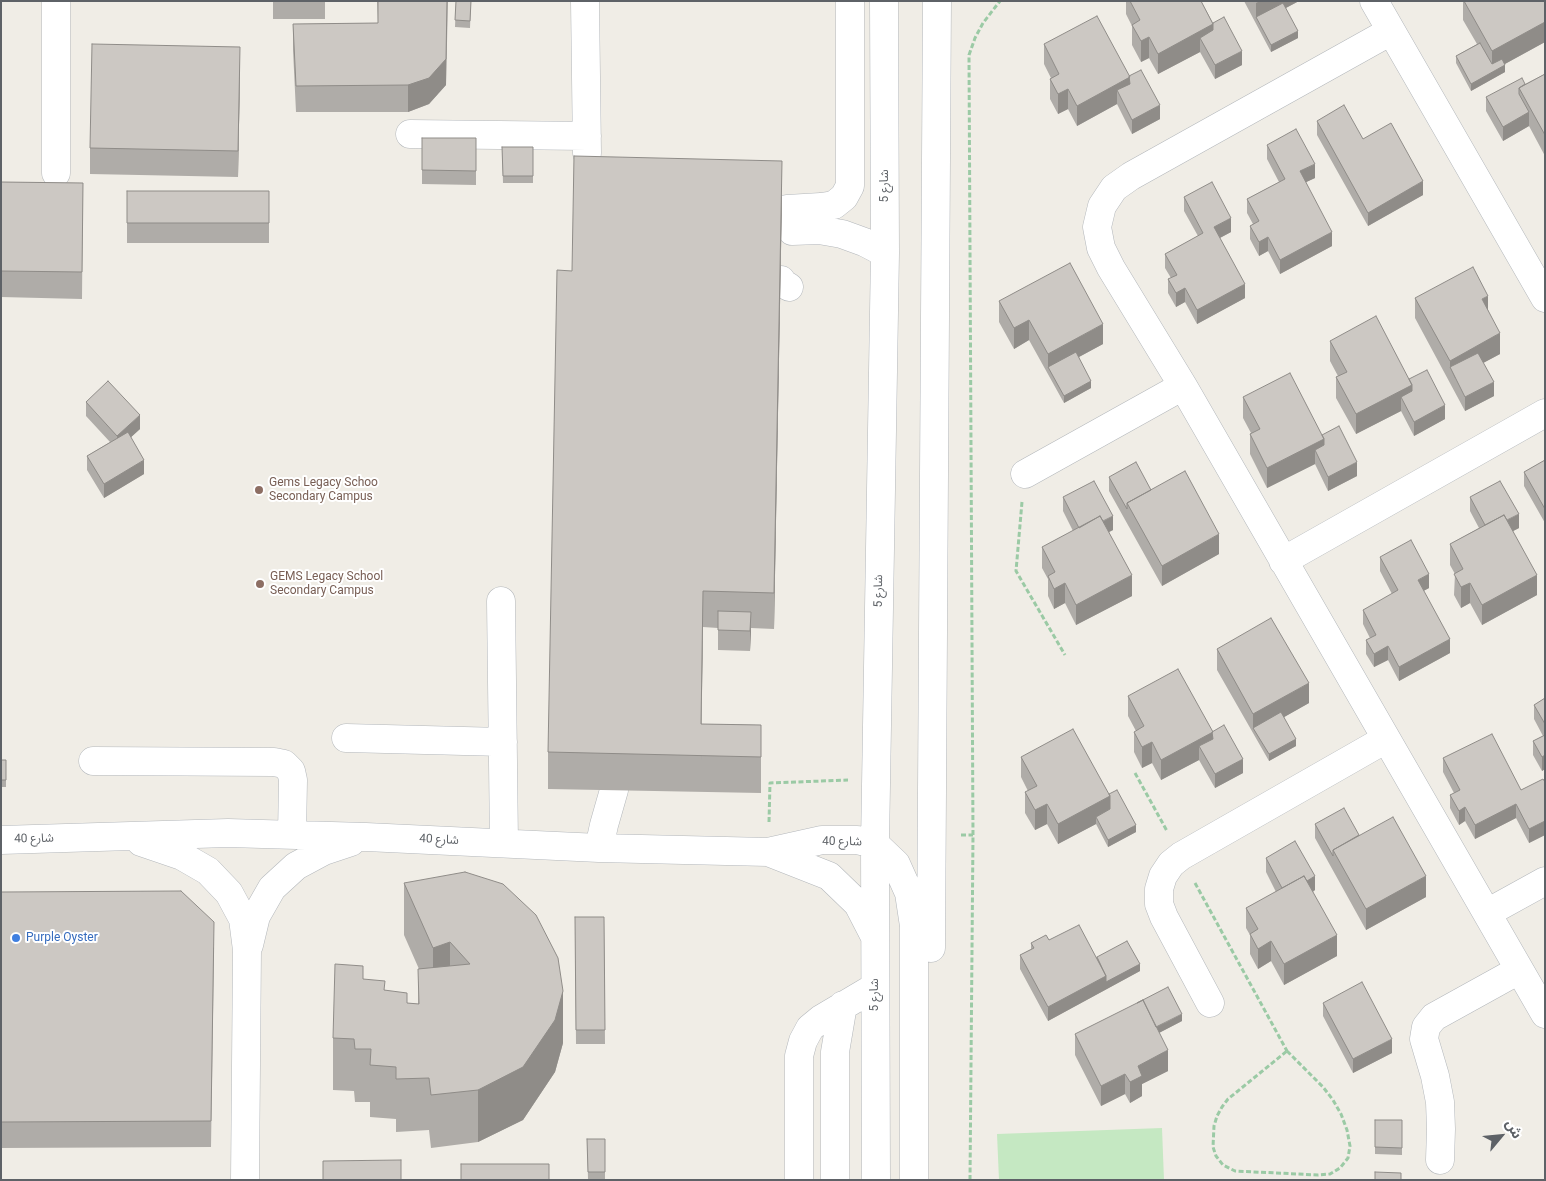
<!DOCTYPE html>
<html>
<head>
<meta charset="utf-8">
<style>
	body { margin:0 }
	#map { position:relative; width:1546px; height:1181px; overflow:hidden; background:#f0ede6; font-family:Roboto,"Noto Sans Arabic",sans-serif }
	canvas { display:block }
	.frame { position:absolute; inset:0; border:2px solid #5e6267; pointer-events:none }
	.north { position:absolute; left:1476px; top:1111px; width:50px; height:50px; -webkit-text-stroke:4px #fff; paint-order:stroke; rotate:62deg; font-size:14px; font-weight:700; line-height:20px; text-align:center; color:#5e6267 }
	.north::after { content:''; display:block; margin:auto; width:18px; height:22px; background:#5e6267; clip-path:polygon(50% 0,100% 100%,50% 72%,0 100%) }
</style>
</head>
<body>
<div id="map">
<canvas width="1546" height="1181"></canvas>
<div class="frame"></div>
<div class="north">ش</div>
</div>
<script>
const ctx = document.querySelector('canvas').getContext('2d');
ctx.lineJoin = 'round';
function fillPath(path, color) { ctx.fillStyle = color; ctx.fill(path, 'evenodd'); }
const poly = rows => new Path2D(rows.map(r => 'M' + r).join(''));
function trace(path, color, width, dash) { ctx.strokeStyle = color; ctx.lineWidth = width; ctx.lineCap = dash ? 'butt' : 'round'; ctx.setLineDash(dash || []); ctx.stroke(path); }
function write(font, color, halo, rows, align = 'center') {
  ctx.font = font + ' Roboto,"Noto Sans Arabic",sans-serif'; ctx.lineWidth = 4; ctx.setLineDash([]); ctx.textBaseline = 'middle'; ctx.strokeStyle = halo; ctx.fillStyle = color; for (const [text, x, y, turn = 0] of rows) {
    ctx.save(); ctx.translate(x, y); ctx.rotate((+turn || 0) * Math.PI / 180); ctx.textAlign = isNaN(turn) ? turn : align; if (halo) ctx.strokeText(text, 0, 0); ctx.fillText(text, 0, 0); ctx.restore();
  }
}
fillPath(poly([
	[1162,1128,1164,1180,999,1180,997,1134]
]), '#c5e8c2');
const minor = poly([
	[585,1,587,153],
	[1374,1,1545,298],
	[1391,31,1131,176,1114,188,1102,206,1097,227,1101,248,1111,268,1183,386,1545,1014],
	[410,134,587,136],
	[56,173,56,1],
	[787,209,821,207,834,205,844,197,850,186,850,1],
	[792,231,819,230,842,234,864,242,885,253],
	[781,280,781,282,789,287],
	[1025,474,1183,386],
	[1283,561,1545,413],
	[501,601,504,843],
	[346,738,503,742],
	[93,761,274,762,284,764,291,771,293,780,292,835],
	[1,840,228,833,366,837,599,848,768,852,822,840,857,840,875,844,896,864,909,893,914,926,914,1180],
	[141,842,182,856,208,871,229,893,243,919,247,950,245,1180],
	[599,848,604,825,614,790],
	[768,852,829,876,858,904,874,935],
	[1487,913,1545,881],
	[249,945,256,916,272,888,296,866,324,851,351,842],
	[931,948,937,1],
	[1210,1003,1164,917,1159,904,1159,889,1163,876,1171,864,1181,856,1386,739],
	[1440,1160,1441,1129,1440,1102,1435,1076,1424,1039,1426,1027,1434,1017,1519,970],
	[799,1180,799,1056,803,1041,810,1028,821,1019,875,987],
	[835,1180,835,1052,843,1005],
	[876,1180,875,844,885,253,884,1]
]);
trace(minor, '#b3b7bb', 29);
trace(poly([
	[1022,502,1016,571,1065,655],
	[1135,773,1167,831],
	[769,822,770,783,848,780],
	[961,835,973,835],
	[1195,883,1287,1051],
	[1287,1051,1323,1087,1333,1100,1341,1114,1347,1130,1350,1146,1348,1158,1340,1168,1330,1174,1318,1175,1235,1171,1223,1165,1216,1156,1213,1147,1214,1126,1217,1116,1222,1107,1228,1099,1287,1051],
	[970,1180,973,835,969,55,975,38,983,23,1000,1]
]), '#9bcaa5', 3, [5, 2.5]);
trace(minor, '#fff', 28);
fillPath(poly([
	[273,1,325,1,325,19,273,19],
	[377,1,448,1,446,85,429,104,408,112,296,112,293,50,293,24,378,23],
	[456,1,471,1,470,28,455,27],
	[1126,1,1201,1,1213,23,1242,65,1215,79,1200,52,1158,74,1149,58,1141,62,1132,45,1132,26,1126,14],
	[1244,1,1299,1,1286,8,1298,38,1271,52],
	[1463,1,1545,1,1545,42,1505,64,1505,72,1471,91,1456,63,1456,56,1477,44,1463,20],
	[1044,44,1129,76,1160,119,1132,134,1117,104,1077,126,1068,109,1058,114,1050,99,1050,79,1051,78,1044,64],
	[240,73,238,177,90,174,90,148],
	[1545,74,1545,156,1529,126,1503,141,1486,111,1486,97,1525,84],
	[1317,121,1363,139,1423,195,1368,226,1317,135],
	[422,138,476,138,476,185,422,184],
	[1267,145,1315,178,1306,182,1332,246,1280,274,1268,251,1259,256,1250,239,1250,226,1253,224,1247,213,1247,199,1279,182,1267,159],
	[502,147,533,147,533,183,503,183],
	[1,182,83,183,82,299,1,297],
	[127,191,269,191,269,243,127,243],
	[782,197,774,629,751,628,750,651,718,650,718,628,703,627,701,724,761,725,761,793,548,789,548,752,572,271],
	[1184,197,1231,232,1220,238,1245,298,1197,324,1185,302,1176,307,1168,293,1168,279,1171,278,1165,268,1165,254,1198,236,1184,211],
	[1415,298,1488,310,1500,354,1483,363,1494,396,1465,411,1415,318],
	[999,301,1103,344,1079,357,1091,388,1064,403,1029,340,1014,349,999,322],
	[1330,341,1409,379,1445,419,1414,436,1401,411,1356,434,1336,398,1336,377,1338,376,1330,361],
	[1243,397,1322,435,1357,476,1328,491,1315,464,1267,488,1250,454,1250,434,1251,433,1243,418],
	[86,402,140,429,131,437,144,474,104,498,87,470,87,456,110,442,86,416],
	[1545,460,1545,523,1524,486,1524,472],
	[1109,477,1151,490,1219,554,1162,586,1109,491],
	[1063,497,1113,530,1109,532,1132,596,1076,625,1065,603,1054,609,1048,596,1048,579,1042,568,1042,547,1073,531,1063,511],
	[1470,497,1519,528,1513,531,1537,595,1482,625,1470,603,1461,608,1454,595,1455,574,1450,565,1450,544,1479,528,1470,511],
	[1380,557,1429,588,1423,591,1450,653,1399,681,1388,660,1374,667,1366,654,1366,640,1370,638,1363,624,1363,610,1392,594,1380,571],
	[1217,649,1309,703,1284,717,1296,746,1269,761,1217,670],
	[1128,696,1212,732,1243,773,1215,788,1199,760,1161,780,1152,763,1142,768,1134,752,1134,732,1136,731,1128,716],
	[1545,698,1545,769,1542,771,1533,755,1533,741,1543,736,1534,719,1534,705],
	[1021,757,1109,794,1136,832,1108,847,1096,824,1058,844,1047,824,1035,830,1025,813,1025,792,1028,791,1021,777],
	[1443,758,1521,790,1545,782,1545,835,1529,843,1516,818,1475,839,1465,821,1459,825,1450,808,1450,795,1454,793,1443,772],
	[1,760,6,760,6,787,1,787],
	[1315,824,1359,835,1426,897,1366,930,1315,838],
	[1266,858,1315,890,1313,892,1337,956,1284,985,1271,961,1258,969,1250,954,1250,935,1246,928,1246,908,1276,892,1266,872],
	[404,883,563,1043,555,1072,523,1120,478,1142,431,1148,429,1130,396,1132,396,1119,370,1117,370,1102,355,1102,354,1091,333,1090,333,1038,363,979,385,990,407,1003,418,1004,419,969,404,935],
	[1,892,214,948,211,1147,1,1148],
	[575,917,604,917,605,1044,576,1044],
	[1049,940,1097,957,1140,971,1048,1021,1020,969,1020,955,1031,949,1031,943],
	[1323,1003,1392,1053,1353,1073,1323,1016],
	[1182,1021,1159,1033,1168,1071,1142,1084,1142,1096,1130,1103,1125,1094,1101,1106,1075,1055,1075,1034],
	[1375,1120,1402,1120,1402,1155,1375,1154],
	[587,1139,605,1139,605,1179,588,1179]
]), '#afaca8');
fillPath(poly([
	[447,1,446,85,429,104,408,112,408,85],
	[1260,1,1299,1,1259,22,1256,17,1256,3],
	[1545,22,1545,42,1492,71,1492,51],
	[1213,24,1213,44,1200,38,1200,52,1158,74,1158,54],
	[1298,31,1298,38,1271,52,1271,45],
	[1149,37,1149,58,1141,62,1141,41],
	[240,47,240,73,238,177,238,151],
	[1242,51,1242,65,1215,79,1215,65],
	[1505,65,1505,72,1471,91,1471,84],
	[1130,77,1130,98,1117,90,1117,104,1077,126,1077,106],
	[1068,89,1068,109,1058,114,1058,94],
	[1160,105,1160,119,1132,134,1132,120],
	[1529,112,1529,126,1503,141,1503,127],
	[782,161,782,197,774,629,774,593],
	[1315,164,1315,178,1300,185,1300,171],
	[1423,181,1423,195,1368,226,1368,213],
	[1231,218,1231,232,1214,241,1214,227],
	[1332,232,1332,246,1280,274,1280,260],
	[1268,237,1268,251,1259,256,1259,242],
	[1245,284,1245,298,1197,324,1197,310],
	[1185,288,1185,302,1176,307,1176,293],
	[1488,296,1488,316,1482,299],
	[1029,320,1029,340,1014,349,1014,328],
	[1103,324,1103,344,1051,372,1048,367,1048,354],
	[1500,333,1500,354,1455,378,1450,367,1450,361],
	[1091,381,1091,388,1064,403,1064,396],
	[1494,382,1494,396,1465,411,1465,397],
	[1412,385,1412,405,1401,397,1401,411,1356,434,1356,414],
	[1445,405,1445,419,1414,436,1414,422],
	[140,415,140,429,117,450,117,436],
	[1324,439,1324,459,1315,450,1315,464,1267,488,1267,468],
	[144,460,144,474,104,498,104,484],
	[1357,462,1357,476,1328,491,1328,477],
	[1519,514,1519,528,1488,544,1488,530],
	[1113,516,1113,530,1081,546,1081,533],
	[1219,534,1219,554,1162,586,1162,566],
	[1429,574,1429,588,1418,594,1418,580],
	[1132,575,1132,596,1076,625,1076,605],
	[1537,575,1537,595,1482,625,1482,605],
	[1065,583,1065,603,1054,609,1054,589],
	[1470,583,1470,603,1461,608,1461,587],
	[703,591,703,627,701,760,701,724],
	[751,612,751,632,750,651,750,631],
	[1450,639,1450,653,1399,681,1399,667],
	[1388,646,1388,660,1374,667,1374,654],
	[1309,683,1309,703,1256,733,1253,728,1253,714],
	[1213,732,1213,753,1199,746,1199,760,1161,780,1161,760],
	[1296,739,1296,746,1269,761,1269,754],
	[1152,742,1152,763,1142,768,1142,747],
	[1545,755,1545,769,1542,771,1542,757],
	[1243,759,1243,773,1215,788,1215,774],
	[1110,796,1110,816,1096,817,1096,824,1058,844,1058,824],
	[1047,804,1047,824,1035,830,1035,810],
	[1516,804,1516,818,1475,839,1475,825],
	[1465,807,1465,821,1459,825,1459,811],
	[1545,821,1545,835,1529,843,1529,829],
	[1136,825,1136,832,1108,847,1108,840],
	[1315,876,1315,890,1285,907,1285,893],
	[1426,876,1426,897,1366,930,1366,909],
	[1337,935,1337,956,1284,985,1284,964],
	[1271,941,1271,961,1258,969,1258,949],
	[450,942,450,994,433,1000,433,948],
	[1140,964,1140,971,1048,1021,1048,1007,1106,976],
	[563,991,563,1043,555,1072,523,1120,478,1142,478,1090],
	[1182,1014,1182,1021,1151,1037,1151,1030],
	[1392,1039,1392,1053,1353,1073,1353,1059],
	[1168,1050,1168,1071,1142,1084,1142,1096,1130,1103,1130,1082,1138,1066],
	[1125,1074,1125,1094,1101,1106,1101,1086]
]), '#8f8c88');
const building = poly([
	[378,1,447,1,446,59,429,78,408,85,296,86,293,24,378,23,378,1],
	[456,1,471,1,470,21,455,20,456,1],
	[1130,1,1201,1,1213,24,1158,54,1149,37,1141,41,1132,25,1140,20,1130,1],
	[1464,1,1545,1,1545,22,1492,51,1464,1],
	[1283,3,1298,31,1271,45,1256,17,1283,3],
	[1097,16,1130,77,1077,106,1068,89,1058,94,1050,79,1059,74,1044,44,1097,16],
	[1224,17,1242,51,1215,65,1200,38,1213,30,1213,23,1224,17],
	[1480,43,1492,64,1502,59,1505,65,1471,84,1456,56,1480,43],
	[92,44,240,47,238,151,90,148,92,44],
	[1141,70,1160,105,1132,120,1117,90,1130,84,1129,76,1141,70],
	[1545,74,1545,135,1519,88,1545,74],
	[1522,78,1525,84,1519,88,1519,94,1529,112,1503,127,1486,97,1522,78],
	[1344,105,1363,139,1391,123,1423,181,1368,213,1317,121,1344,105],
	[1296,129,1315,164,1300,171,1332,232,1280,260,1268,237,1259,242,1250,226,1259,221,1247,199,1285,179,1267,145,1296,129],
	[422,138,476,138,476,171,422,170,422,138],
	[502,147,533,147,533,176,503,176,502,147],
	[574,156,782,161,774,593,703,591,701,724,761,725,761,757,548,752,557,270,572,271,574,156],
	[1,182,83,183,82,272,1,271,1,182],
	[1212,182,1231,218,1214,227,1245,284,1197,310,1185,288,1176,293,1168,279,1177,275,1165,254,1203,233,1184,197,1212,182],
	[127,191,269,191,269,223,127,223,127,191],
	[1070,263,1103,324,1048,354,1029,320,1014,328,999,301,1070,263],
	[1473,267,1488,296,1482,299,1500,333,1450,361,1415,298,1473,267],
	[1376,316,1412,385,1356,414,1336,377,1347,372,1330,341,1376,316],
	[1076,352,1091,381,1064,396,1048,367,1076,352],
	[1478,353,1494,382,1465,397,1450,367,1478,353],
	[1427,370,1445,405,1414,422,1401,397,1412,391,1412,385,1409,379,1427,370],
	[1290,373,1324,439,1267,468,1250,434,1260,429,1243,397,1290,373],
	[108,381,140,415,117,436,86,402,108,381],
	[1339,426,1357,462,1328,477,1315,450,1324,445,1324,439,1322,435,1339,426],
	[128,432,144,460,104,484,87,456,128,432],
	[1545,460,1545,509,1524,472,1545,460],
	[1136,462,1151,490,1127,503,1127,509,1109,477,1136,462],
	[1185,471,1219,534,1162,566,1127,503,1185,471],
	[1094,481,1113,516,1103,521,1100,516,1079,528,1063,497,1094,481],
	[1500,481,1519,514,1507,520,1504,515,1485,525,1470,497,1500,481],
	[1504,515,1537,575,1482,605,1470,583,1461,587,1454,574,1463,569,1450,544,1504,515],
	[1100,516,1132,575,1076,605,1065,583,1054,589,1048,576,1055,572,1042,547,1100,516],
	[1411,540,1429,574,1418,580,1450,639,1399,667,1388,646,1374,654,1366,640,1376,635,1363,610,1398,590,1380,557,1411,540],
	[718,611,751,612,750,631,718,630,718,611],
	[1271,618,1309,683,1253,714,1217,649,1271,618],
	[1178,669,1213,732,1161,760,1152,742,1142,747,1134,732,1144,726,1128,696,1178,669],
	[1545,698,1545,724,1534,705,1545,698],
	[1281,712,1296,739,1269,754,1253,728,1281,712],
	[1224,725,1243,759,1215,774,1199,746,1213,739,1212,732,1224,725],
	[1073,729,1110,796,1058,824,1047,804,1035,810,1025,792,1037,786,1021,757,1073,729],
	[1492,734,1521,790,1543,779,1545,782,1545,821,1529,829,1516,804,1475,825,1465,807,1459,811,1450,795,1460,790,1443,758,1492,734],
	[1545,735,1545,755,1542,757,1533,741,1545,735],
	[1,760,6,760,6,780,1,780,1,760],
	[1117,790,1136,825,1108,840,1096,817,1110,809,1110,796,1109,794,1117,790],
	[1344,808,1359,835,1333,850,1333,856,1315,824,1344,808],
	[1393,817,1426,876,1366,909,1333,850,1393,817],
	[1295,841,1315,876,1307,881,1304,876,1282,888,1266,858,1295,841],
	[465,872,503,884,536,915,558,958,563,991,555,1020,523,1067,478,1090,431,1095,429,1078,396,1079,396,1067,370,1065,371,1049,355,1049,354,1039,333,1038,335,964,363,966,363,979,385,981,384,990,407,993,407,1003,419,1004,418,969,470,964,450,942,433,948,404,883,465,872],
	[1304,876,1337,935,1284,964,1271,941,1258,949,1250,934,1258,929,1246,908,1304,876],
	[181,891,214,922,211,1121,1,1122,1,892,181,891],
	[575,917,604,917,605,1030,576,1030,575,917],
	[1079,925,1106,976,1048,1007,1020,955,1034,948,1031,943,1046,935,1049,940,1079,925],
	[1127,941,1140,964,1106,982,1106,976,1097,957,1127,941],
	[1362,982,1392,1039,1353,1059,1323,1003,1362,982],
	[1168,987,1182,1014,1156,1027,1143,1000,1137,1003,1168,987],
	[1143,1000,1168,1050,1138,1066,1142,1076,1130,1082,1125,1074,1101,1086,1075,1034,1143,1000],
	[1375,1120,1402,1120,1402,1148,1375,1147,1375,1120],
	[587,1139,605,1139,605,1172,588,1172,587,1139],
	[401,1160,401,1180,323,1180,323,1161,401,1160],
	[461,1164,549,1164,549,1180,461,1180,461,1164],
	[1375,1172,1401,1173,1401,1180,1375,1180,1375,1172]
]);
fillPath(building, '#ccc8c3');
trace(building, '#8f8c88', 1);
for (const [x, y, r, color] of [
	[259,490,5,"#8d6e63"],
	[260,584,5,"#8d6e63"],
	[16,938,5,"#3f7fe0"]
]) { const dot = new Path2D(); dot.arc(x, y, r, 0, 2 * Math.PI); ctx.fillStyle = color; ctx.fill(dot); trace(dot, '#fff', 2); }
write('12px', '#5e6267', '#fff', [
	["شارع 5",885,186,-90],
	["شارع 5",879,591,-89],
	["شارع 40",34,839,-1],
	["شارع 40",439,840,3],
	["شارع 40",842,842,1],
	["شارع 5",875,995,-90]
]);
write('12px', '#785e54', '#fff', [
	["Gems Legacy Schoo",269,483],
	["Secondary Campus",269,497],
	["GEMS Legacy School",270,577],
	["Secondary Campus",270,591]
], 'left');
write('12px', '#366cbe', '#fff', [
	["Purple Oyster",26,938]
], 'left');
</script>
</body>
</html>
